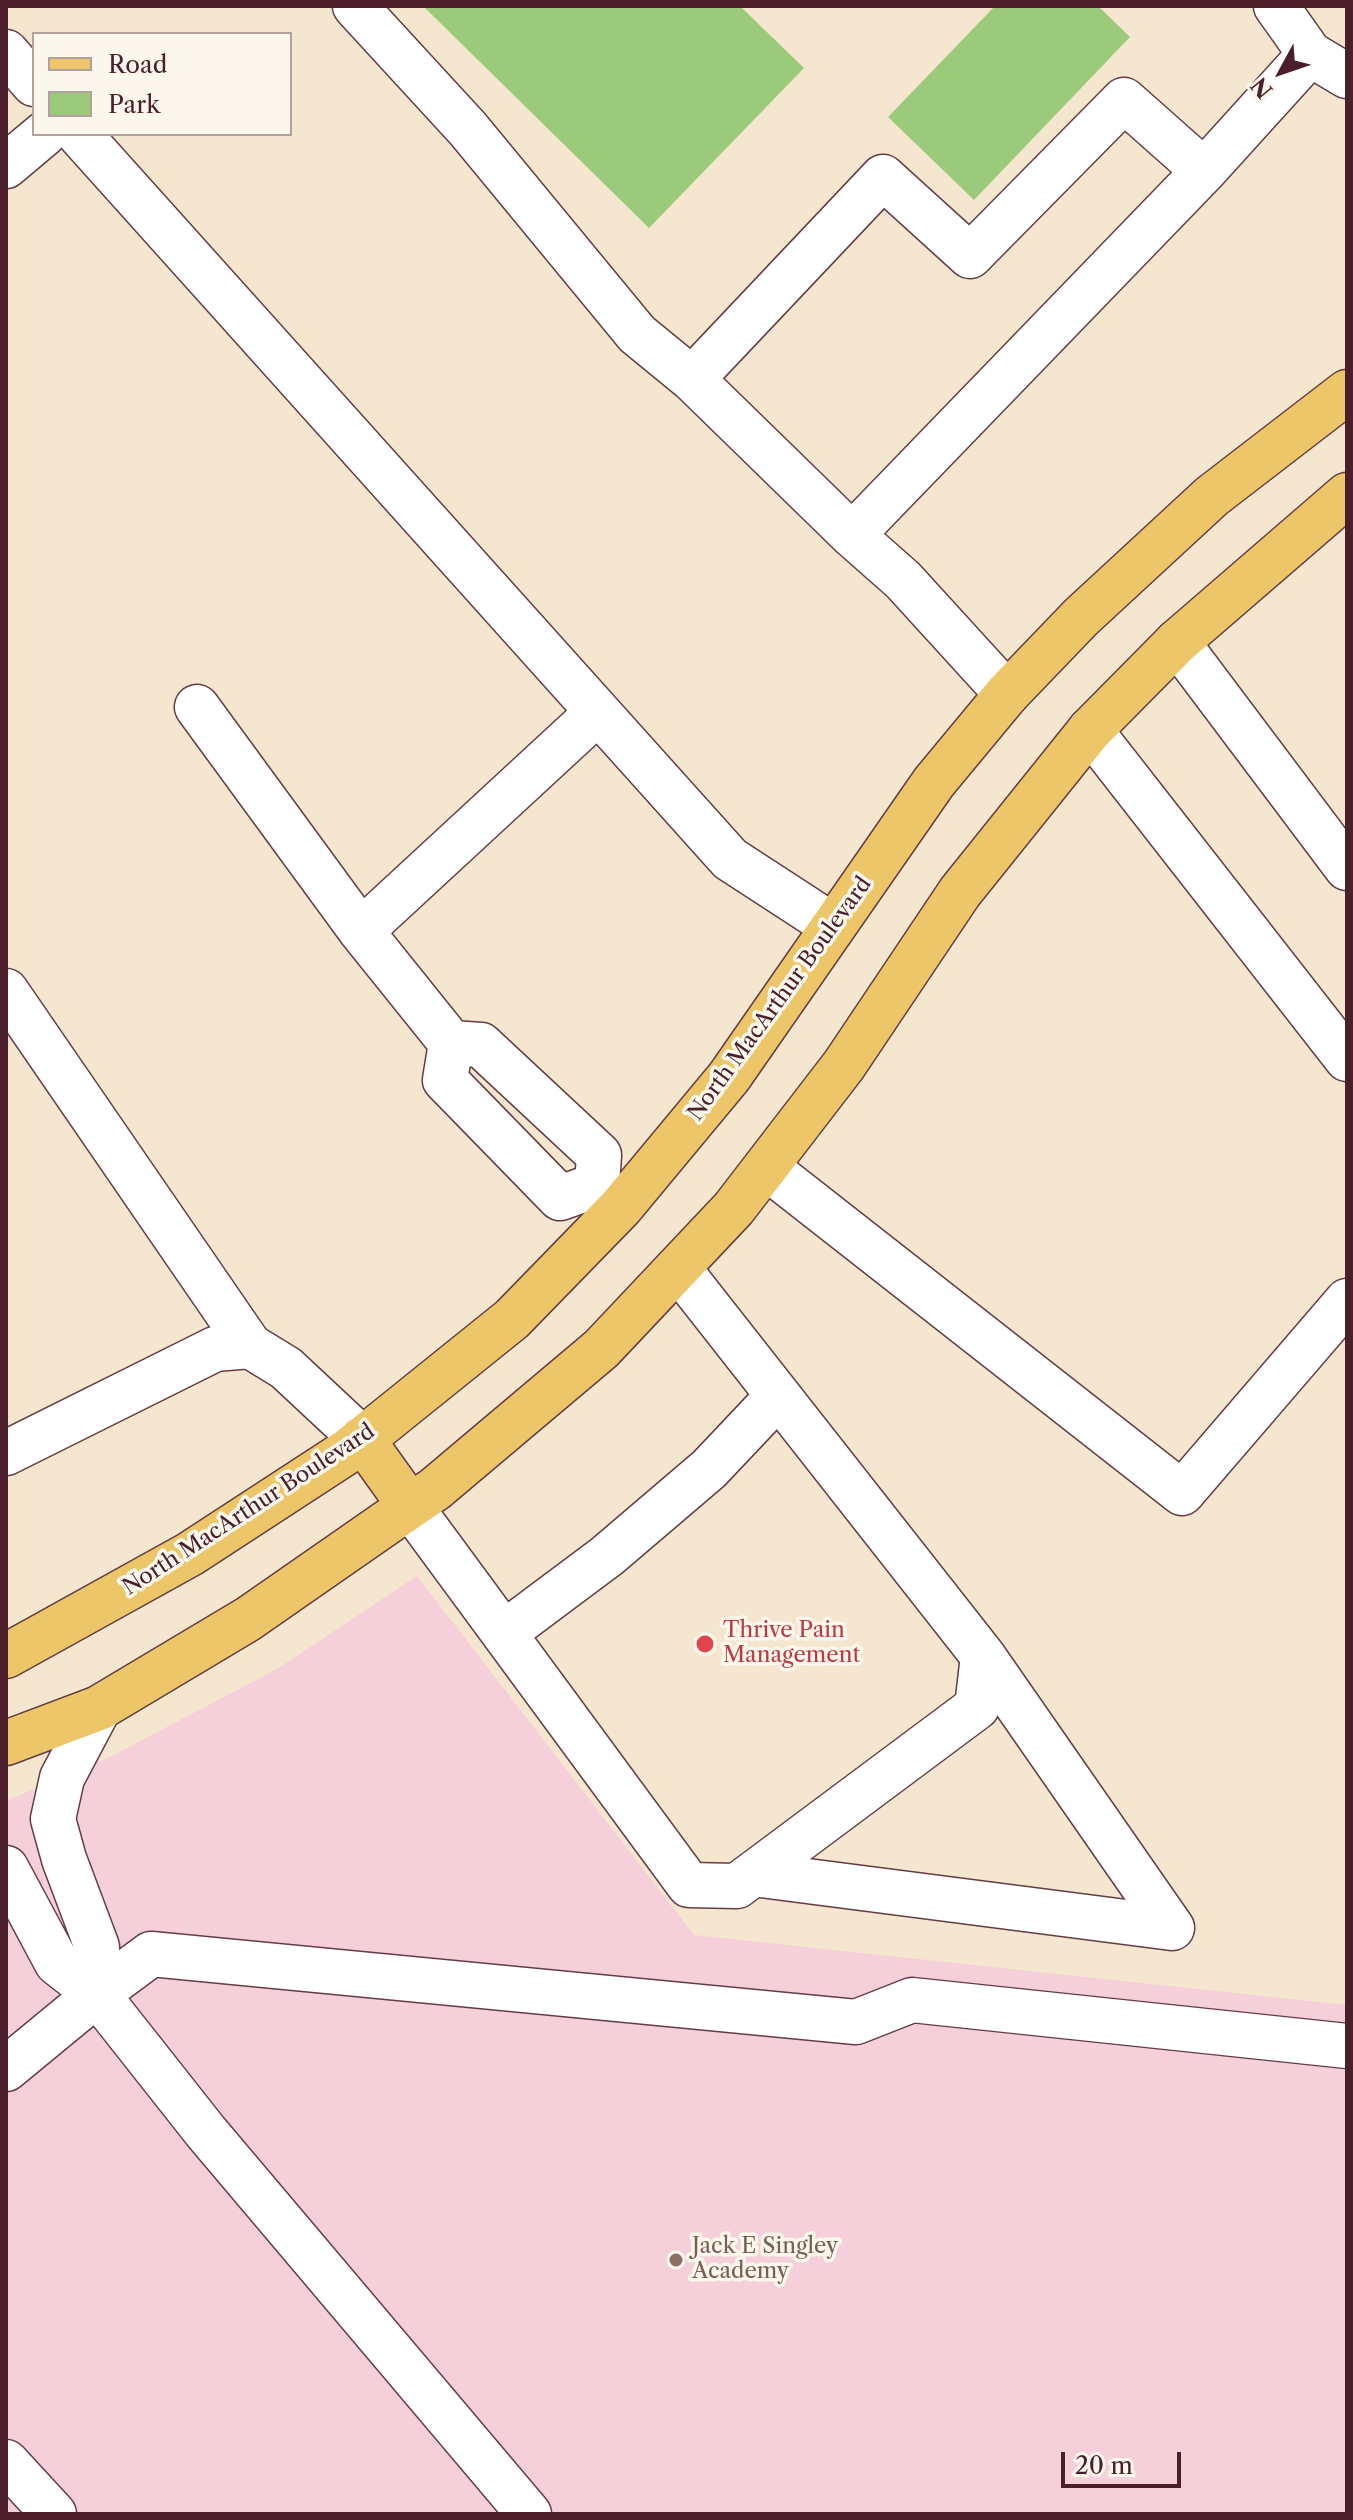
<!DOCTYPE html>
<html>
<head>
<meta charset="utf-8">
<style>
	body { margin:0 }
	#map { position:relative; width:1353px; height:2520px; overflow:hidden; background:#f5e6cf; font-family:"Libre Caslon Text",serif }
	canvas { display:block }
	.frame { position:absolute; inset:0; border:8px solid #4a1f2b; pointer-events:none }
	.legend { position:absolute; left:32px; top:32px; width:260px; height:104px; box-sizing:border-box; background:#fbf7ec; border:2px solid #b4a19f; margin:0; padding:10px 14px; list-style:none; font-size:24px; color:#4a1f2b }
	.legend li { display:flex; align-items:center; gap:16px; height:40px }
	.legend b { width:40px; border:2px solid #b4a19f }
	.north { position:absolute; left:1241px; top:32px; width:80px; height:80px; -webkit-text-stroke:6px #fbf7ec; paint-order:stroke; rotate:230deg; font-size:22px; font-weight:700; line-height:32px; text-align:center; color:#4a1f2b }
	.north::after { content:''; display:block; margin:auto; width:28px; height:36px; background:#4a1f2b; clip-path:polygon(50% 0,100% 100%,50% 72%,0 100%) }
	.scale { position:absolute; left:1061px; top:2452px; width:120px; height:36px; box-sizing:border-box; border:4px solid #4a1f2b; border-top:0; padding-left:10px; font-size:24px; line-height:28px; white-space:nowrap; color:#4a1f2b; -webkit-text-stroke:6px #fbf7ec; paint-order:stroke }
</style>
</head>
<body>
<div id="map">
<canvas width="1353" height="2520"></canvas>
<div class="frame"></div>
<ul class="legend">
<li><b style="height:10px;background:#ecc669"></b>Road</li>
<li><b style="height:22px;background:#9bcb7a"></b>Park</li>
</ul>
<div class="north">N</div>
<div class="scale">20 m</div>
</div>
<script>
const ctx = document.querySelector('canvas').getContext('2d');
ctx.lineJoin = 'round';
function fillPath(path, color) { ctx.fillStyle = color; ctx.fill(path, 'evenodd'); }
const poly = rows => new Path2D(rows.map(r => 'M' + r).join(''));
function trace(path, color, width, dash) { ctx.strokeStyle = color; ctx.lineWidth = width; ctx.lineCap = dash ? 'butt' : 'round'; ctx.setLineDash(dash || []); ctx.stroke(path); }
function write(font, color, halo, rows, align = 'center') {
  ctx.font = font + ' "Libre Caslon Text",serif'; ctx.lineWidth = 7; ctx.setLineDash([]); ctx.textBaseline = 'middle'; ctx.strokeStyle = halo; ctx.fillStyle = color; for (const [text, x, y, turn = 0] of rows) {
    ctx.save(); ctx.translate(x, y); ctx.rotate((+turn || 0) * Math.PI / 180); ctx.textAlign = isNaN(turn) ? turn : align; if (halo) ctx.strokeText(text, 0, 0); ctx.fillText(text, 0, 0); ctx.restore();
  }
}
fillPath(poly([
	[417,1576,694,1935,1347,2005,1347,2514,6,2514,6,1801,110,1757,277,1669]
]), '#f5cfda');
fillPath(poly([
	[423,6,740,6,804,68,649,228],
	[995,6,1098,6,1130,37,974,200,888,117]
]), '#9bcb7a');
const minor = poly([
	[355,6,468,129,637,334,692,379],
	[1276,6,1310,54,1347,76],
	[6,52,34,84],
	[79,134,730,859,833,926],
	[6,166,44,134],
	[852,535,1204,171,1310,54],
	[1177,642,1347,868],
	[1007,694,903,580,852,535,692,379,883,177,970,256,1124,100,1204,171],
	[197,707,361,931,451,1043,445,1080,560,1198,597,1185],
	[1090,730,1347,1059],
	[361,931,598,712],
	[6,991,250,1346,286,1368,362,1439],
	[451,1043,481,1045,599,1155,597,1185],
	[766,1167,1182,1493,1347,1301],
	[6,1453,215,1349,250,1346],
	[410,1506,689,1885,737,1886,977,1707,983,1656,678,1268],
	[504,1633,607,1556,709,1469,778,1396],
	[6,1868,57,1963,97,1994,206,2132,529,2514],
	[753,1874,1172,1928,983,1656],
	[97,1994,97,1947,64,1859,53,1819,62,1778,99,1708],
	[6,2069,97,1994,151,1954,856,2022,912,2000,1347,2046],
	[6,2462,54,2514]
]);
const major = poly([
	[362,1439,410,1506],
	[6,1656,190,1554,348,1451,512,1319,621,1207,729,1077,934,782,1007,694,1081,617,1212,496,1347,392],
	[6,1743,99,1708,248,1619,435,1489,601,1349,734,1208,844,1065,960,892,1090,730,1177,642,1347,495]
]);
trace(minor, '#643d44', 47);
trace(major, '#643d44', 47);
trace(minor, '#fff', 44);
trace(major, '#ecc669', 44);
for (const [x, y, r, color] of [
	[705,1644,10,"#e0444e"],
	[676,2260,8,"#8d6e63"]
]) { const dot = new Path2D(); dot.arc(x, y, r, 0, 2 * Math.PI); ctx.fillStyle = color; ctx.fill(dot); trace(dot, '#fbf7ec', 3); }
write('22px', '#4a1f2b', '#fbf7ec', [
	["North MacArthur Boulevard",780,999,-54],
	["North MacArthur Boulevard",249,1510,-33]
]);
write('22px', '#be3a42', '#fbf7ec', [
	["Thrive Pain",723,1631],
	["Management",723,1656]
], 'left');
write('22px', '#785e54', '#fbf7ec', [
	["Jack E Singley",692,2247],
	["Academy",692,2272]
], 'left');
</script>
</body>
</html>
